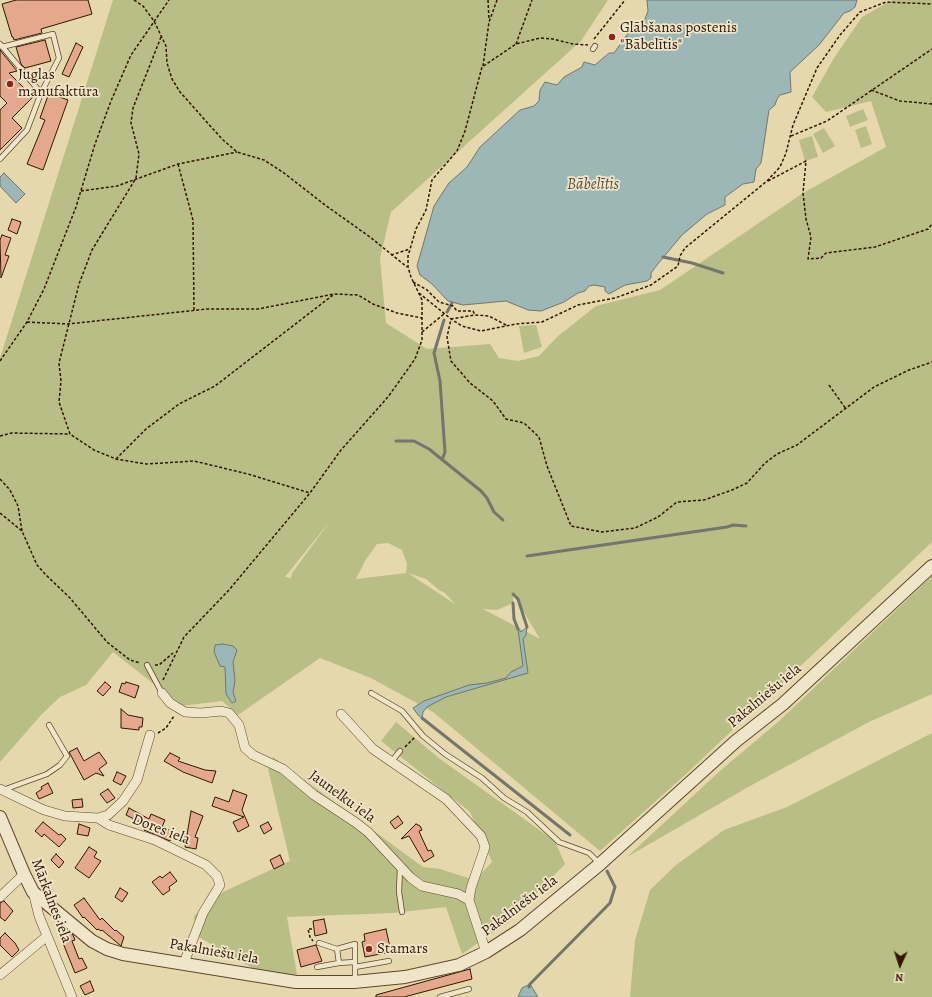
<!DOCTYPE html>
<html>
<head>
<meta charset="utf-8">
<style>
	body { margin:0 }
	#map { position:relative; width:932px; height:997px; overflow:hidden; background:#e6d8ad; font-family:Alegreya,serif }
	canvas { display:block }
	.north { position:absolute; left:880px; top:945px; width:40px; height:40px; -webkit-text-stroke:3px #efe6ca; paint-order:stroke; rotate:183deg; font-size:11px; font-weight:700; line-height:16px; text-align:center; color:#331500 }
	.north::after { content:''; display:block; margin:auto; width:14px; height:18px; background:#331500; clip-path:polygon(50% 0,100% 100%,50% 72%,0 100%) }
</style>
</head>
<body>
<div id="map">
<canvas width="932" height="997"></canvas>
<div class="north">N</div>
</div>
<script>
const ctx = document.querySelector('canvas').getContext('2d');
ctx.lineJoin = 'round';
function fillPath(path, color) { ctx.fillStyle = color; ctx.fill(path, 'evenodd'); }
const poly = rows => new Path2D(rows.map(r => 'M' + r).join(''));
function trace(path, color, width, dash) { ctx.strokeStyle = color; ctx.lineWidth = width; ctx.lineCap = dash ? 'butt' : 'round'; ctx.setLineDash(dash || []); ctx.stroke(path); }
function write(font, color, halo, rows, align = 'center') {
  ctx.font = font + ' Alegreya,serif'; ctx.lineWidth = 3.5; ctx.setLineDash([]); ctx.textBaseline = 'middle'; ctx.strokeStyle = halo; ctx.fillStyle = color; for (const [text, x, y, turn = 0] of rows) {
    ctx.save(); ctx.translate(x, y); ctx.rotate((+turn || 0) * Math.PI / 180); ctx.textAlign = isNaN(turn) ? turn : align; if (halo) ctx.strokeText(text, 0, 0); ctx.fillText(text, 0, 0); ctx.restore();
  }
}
fillPath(poly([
	[113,0,608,0,581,41,391,212,380,258,386,323,427,349,490,344,499,358,518,361,539,356,558,336,596,306,660,290,803,193,886,147,871,101,826,112,812,97,834,58,862,17,892,0,932,0,932,542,685,775,600,851,433,712,371,678,320,658,238,715,222,701,182,706,113,652,86,685,60,697,42,714,0,762,0,358],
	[331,520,292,573,291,578,285,577],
	[388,543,402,550,407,564,406,573,356,579,365,561,377,544],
	[408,573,426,579,439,590,445,593,455,604],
	[513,594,540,639,483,609,497,610,513,603],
	[863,109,868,120,850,127,846,116],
	[866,126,872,144,861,148,855,130],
	[824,128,835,146,823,153,813,134],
	[812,136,818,157,805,161,799,140],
	[536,325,542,347,524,353,519,326],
	[932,576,932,694,869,722,750,786,627,857,721,770,778,722],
	[396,722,440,759,555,841,565,864,509,922,462,954,446,907,393,913,287,917,297,975,261,973,197,936,194,916,223,892,290,861,268,769,273,757,423,867,440,869,475,880,492,862,470,812,381,741],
	[932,733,932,997,630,997,635,940,650,890,676,865,724,830,787,807]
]), '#b9be86');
const water = poly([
	[647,0,857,0,855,7,850,11,844,13,819,45,790,72,791,92,780,95,777,99,775,105,769,110,761,163,756,169,754,182,743,184,736,189,725,197,725,205,707,214,682,235,657,265,651,273,651,278,647,281,625,285,609,294,605,291,605,287,594,285,589,286,585,291,578,293,564,302,541,311,528,310,506,301,463,305,448,301,432,284,420,275,417,266,434,206,441,195,449,183,467,167,480,147,520,110,534,106,539,101,540,90,545,82,557,85,564,77,582,67,584,62,595,65,609,53,614,53,629,32,645,19,648,11,647,0],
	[4,173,25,194,16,203,0,186,0,177,4,173],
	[527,627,526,635,523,639,528,673,446,697,427,707,423,712,422,718,418,715,413,708,424,701,469,685,487,683,506,678,511,672,523,666,518,629,521,632,527,627],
	[223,644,233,646,237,650,233,662,235,681,233,692,236,701,232,703,226,694,225,667,220,666,214,652,215,645,223,644],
	[530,984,538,997,518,997,522,988,530,984]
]);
fillPath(water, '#9cb7b6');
trace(water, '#72766d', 1);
trace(poly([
	[663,257,692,263,723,273],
	[447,312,452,303],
	[396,441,414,441,429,449,481,491,487,498,494,512,503,520],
	[442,460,445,452,440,381,434,353,444,320],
	[527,556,727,527,733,525,746,526],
	[513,594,518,599,527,627],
	[513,603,514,619,518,629],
	[422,718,570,835],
	[529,987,530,984,610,903,615,887,607,871]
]), '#72766d', 3);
const building = poly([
	[16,0,88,0,92,14,41,29,42,33,14,40,13,37,12,37,2,4,16,0],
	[45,40,51,61,25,68,21,64,16,47,45,40],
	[76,43,83,47,69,77,62,74,76,43],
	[0,50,17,71,9,73,33,97,12,118,22,128,0,150,0,110,7,103,0,96,0,50],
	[49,93,68,100,43,170,27,164,45,120,40,118,49,93],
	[12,219,21,222,17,234,8,230,12,219],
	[2,235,11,238,5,255,9,256,1,278,0,240,2,235],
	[105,682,111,687,103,696,97,691,105,682],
	[126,682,139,686,135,698,119,692,122,683,125,684,126,682],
	[121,709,128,715,143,718,142,727,139,727,139,730,121,728,121,709],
	[77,748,84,761,99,752,107,763,99,769,104,776,96,773,84,780,69,752,77,748],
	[170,753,180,758,178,761,205,770,216,771,212,783,183,772,164,761,170,753],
	[117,772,126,776,121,785,113,781,117,772],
	[48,783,53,793,39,799,36,793,42,789,41,787,48,783],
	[108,789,115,798,107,803,100,794,108,789],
	[233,790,247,795,242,810,249,826,238,832,233,822,244,817,212,806,215,797,229,802,233,790],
	[82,799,83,807,73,808,72,800,82,799],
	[129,808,149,819,151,814,165,820,162,827,174,832,170,841,144,830,146,825,126,815,129,808],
	[191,811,203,816,195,837,198,838,196,849,185,847,191,811],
	[398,816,403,823,395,829,390,822,398,816],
	[43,822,59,835,61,834,66,839,59,847,44,834,42,837,35,831,43,822],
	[268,822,272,829,264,834,260,826,268,822],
	[79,824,90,828,88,836,77,834,79,824],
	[416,824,420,826,422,830,419,831,421,836,428,851,431,850,434,856,424,862,409,836,401,839,416,824],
	[89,847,97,852,94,857,101,861,89,878,75,868,89,847],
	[56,854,64,862,59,868,51,860,56,854],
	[280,855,284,864,274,869,270,860,280,855],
	[170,872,177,881,169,887,170,890,163,895,152,882,160,876,162,878,170,872],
	[120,888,128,893,122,902,115,897,120,888],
	[84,898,100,920,102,918,115,931,116,930,124,937,121,946,102,930,101,931,98,929,97,930,84,917,83,918,74,905,84,898],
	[4,901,13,911,5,921,0,917,0,903,4,901],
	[324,919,327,933,315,936,313,921,324,919],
	[66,929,73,935,75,940,72,941,79,959,82,958,87,968,75,973,59,933,66,929],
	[386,929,391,952,365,957,362,942,365,941,364,934,386,929],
	[5,933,15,943,19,950,12,957,0,945,0,938,5,933],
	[316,945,322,961,301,967,297,950,316,945],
	[470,969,472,979,404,997,376,997,376,995,470,969],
	[90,981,94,991,85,995,80,986,90,981]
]);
fillPath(building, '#e4a98c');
trace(building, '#331500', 1);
const service = poly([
	[0,44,41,93,27,130,0,159],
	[2,47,53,34,59,58,41,93],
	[593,49,595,46],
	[147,665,162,693],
	[371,693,402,711,423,736,445,754,482,778,504,798,527,812,559,842,589,853,599,863],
	[391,762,400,751],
	[3,790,47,774,60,765,67,756,49,725],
	[400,867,399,892,402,912],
	[319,943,337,949],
	[317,967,339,963],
	[355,967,355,944,337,949,339,963,355,962],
	[355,980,355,967,389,961],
	[440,997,469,989]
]);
const minor = poly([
	[162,693,170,703,185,712,201,713,221,711,229,713,239,725,245,748,253,755,283,769,314,795,355,822,368,832,411,878,422,886,458,894,469,900,486,952],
	[341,714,373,749,446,799,481,836,485,847,471,888,469,900],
	[0,789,44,810,65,816,98,818,109,825,155,840,206,865,217,876,220,885,203,913,184,963],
	[98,818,108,815,123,801,137,780,150,735],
	[33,892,39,916,72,997],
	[0,897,24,874],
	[0,975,47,936]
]);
const tertiary = poly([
	[0,817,24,874,33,892,92,941,107,949,123,954,296,982,354,982,405,977,459,965,486,952,520,930,600,864,736,741,783,704,932,566]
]);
trace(service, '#60462b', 6);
trace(minor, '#60462b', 10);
trace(tertiary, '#60462b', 14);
trace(poly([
	[134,0,143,6,154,21,166,46,167,63,172,79,180,92,222,139,237,152,264,160,284,173,325,205,370,237,407,267],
	[488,0,489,20],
	[161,37,133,108,131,123,139,154,136,178,92,250,79,284,59,363,61,381,59,402,70,434,94,450,116,459,146,464,194,461,248,474,310,493],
	[626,37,639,46],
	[594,39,625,0],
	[516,44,532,0],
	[483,66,489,22,497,0],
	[871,90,900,101,932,104],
	[791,136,827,121,932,49],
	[178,164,193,220,194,311],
	[768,181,806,161,803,193,806,219,811,237,808,259,821,258,826,253,875,247,928,229,932,224],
	[81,191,117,186,178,164,237,152],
	[391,255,410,249],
	[413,282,427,290,439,302,453,306,457,311,473,311,475,315],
	[419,293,451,319,462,326,481,331,516,324,542,322,578,305,615,298,651,285,678,266,680,256,685,248,767,181,780,167,786,153,793,125,817,68,840,35,860,12,886,2,932,4],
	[27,322,68,324,207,309,258,309,334,294,358,295,373,304,397,313,422,318],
	[506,325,489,316,475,315,451,319,447,337,451,361,470,383,493,401,506,419,524,423,539,437,547,466,571,526,602,532,635,528,658,517,677,502,704,500,732,490,747,483,765,463,777,454,797,445,874,387,909,370,932,362],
	[422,332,444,314],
	[0,361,27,322,44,289,76,207,95,144,111,101,131,55,169,0],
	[829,385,846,409],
	[0,436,12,433,70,434],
	[116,459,146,429,179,404,215,386,333,295],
	[0,479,10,490,18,506,22,531],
	[0,513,22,531,37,565,46,575,70,598,107,642,130,660,140,663],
	[155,665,159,665,173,653],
	[163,680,184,637,229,590,310,493,341,450,388,397,415,359,422,340,422,300,411,277,408,267,408,256,416,229,426,210,432,180,457,151,465,131,482,67,516,44,540,38,553,39,573,44,588,45],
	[158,733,166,728,174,716],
	[405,747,415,737],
	[312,929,308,929,310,937,313,941]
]), '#331500', 1.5, [3, 2]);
trace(service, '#efe6ca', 4.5);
trace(minor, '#efe6ca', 9);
trace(tertiary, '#efe6ca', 12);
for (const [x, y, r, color] of [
	[612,37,4,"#8f2418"],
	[10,84,4,"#8f2418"],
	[369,949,4,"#8f2418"]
]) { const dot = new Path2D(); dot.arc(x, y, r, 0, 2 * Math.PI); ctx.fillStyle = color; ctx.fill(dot); trace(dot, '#efe6ca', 1.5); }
write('15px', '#331500', '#efe6ca', [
	["Glābšanas postenis",620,28],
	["\"Bābelītis\"",620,45],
	["Juglas",18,75],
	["manufaktūra",18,92],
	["Stamars",377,949]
], 'left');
write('15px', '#331500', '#efe6ca', [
	["Pakalniešu iela",765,696,-40],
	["Jaunelku iela",342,797,36],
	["Dores iela",161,830,21],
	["Mārkalnes iela",51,901,69],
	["Pakalniešu iela",520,906,-37],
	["Pakalniešu iela",214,952,10]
]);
write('italic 16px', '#584e40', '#efe6ca', [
	["Bābelītis",593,185]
]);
</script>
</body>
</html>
